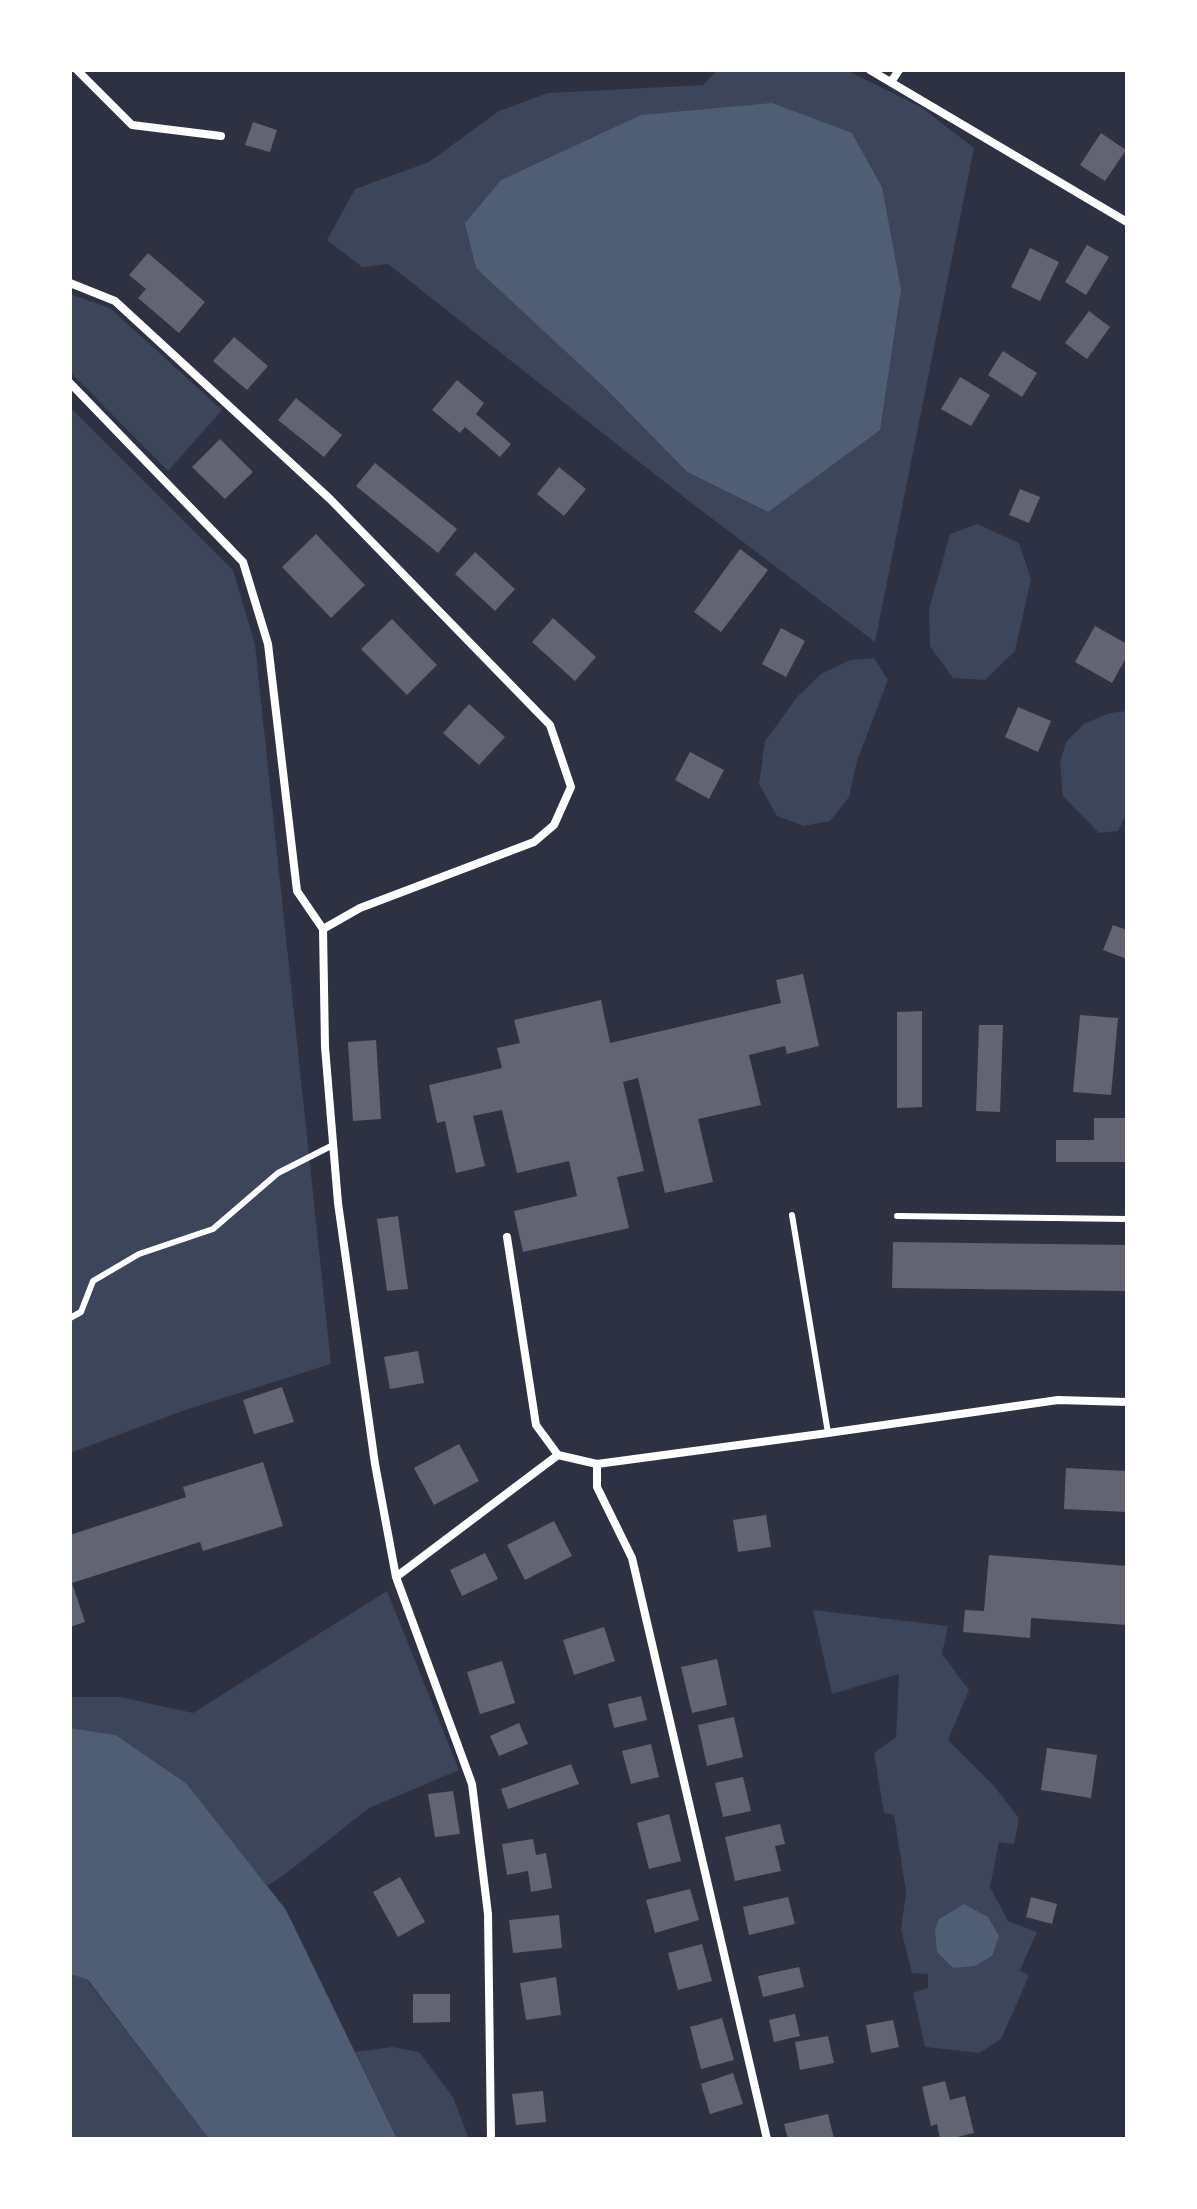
<!DOCTYPE html>
<html>
<head>
<meta charset="utf-8">
<style>
	body { margin:0 }
	#map { position:relative; width:1197px; height:2209px; overflow:hidden; background:#2d3142; font-family:"PT Sans",sans-serif }
	canvas { display:block }
	.frame { position:absolute; inset:0; border:72px solid #fff; pointer-events:none }
</style>
</head>
<body>
<div id="map">
<canvas width="1197" height="2209"></canvas>
<div class="frame"></div>
</div>
<script>
const ctx = document.querySelector('canvas').getContext('2d');
ctx.lineJoin = 'round';
function fillPath(path, color) { ctx.fillStyle = color; ctx.fill(path, 'evenodd'); }
const poly = rows => new Path2D(rows.map(r => 'M' + r).join(''));
function trace(path, color, width, dash) { ctx.strokeStyle = color; ctx.lineWidth = width; ctx.lineCap = dash ? 'butt' : 'round'; ctx.setLineDash(dash || []); ctx.stroke(path); }
fillPath(poly([
	[717,70,846,70,921,107,974,148,875,642,685,498,388,264,362,267,327,240,355,189,429,162,499,111,548,93,703,85],
	[852,133,882,187,768,512,687,472,605,388],
	[70,294,110,308,222,410,168,471,70,372],
	[70,407,233,570,255,644,331,1364,182,1411,70,1453],
	[977,524,1019,543,1031,579,1015,651,985,680,953,678,930,646,929,609,950,534],
	[874,658,888,680,857,761,849,797,830,821,804,826,777,816,759,784,765,741,798,696,821,674,850,660],
	[1127,711,1127,813,1118,831,1099,833,1063,796,1060,763,1066,742,1084,724,1109,713],
	[387,1591,459,1770,369,1808,284,1875,267,1886,187,1784,116,1735,70,1728,70,1697,120,1697,193,1713],
	[813,1610,948,1626,942,1654,969,1690,948,1740,993,1785,1019,1818,1014,1844,999,1842,990,1887,1008,1921,1037,1932,1020,1970,1029,1976,1001,2039,979,2053,925,2047,913,1993,928,1988,928,1974,912,1973,901,1930,906,1892,894,1815,884,1813,874,1753,896,1737,899,1674,832,1694],
	[70,1974,87,1980,209,2139,70,2139],
	[392,2047,419,2052,453,2097,469,2139,397,2139,355,2052]
]), '#3c4559');
fillPath(poly([
	[772,103,852,133,882,187,901,290,880,430,768,512,687,472,605,388,476,268,465,223,501,180,641,115],
	[70,1728,116,1735,187,1784,286,1910,397,2139,209,2139,88,1980,70,1974],
	[964,1904,988,1917,999,1936,992,1956,975,1966,953,1968,937,1952,935,1931,938,1920]
]), '#4f5d75');
fillPath(poly([
	[253,122,277,130,270,152,245,145],
	[1101,133,1126,150,1105,181,1080,165],
	[1087,245,1109,257,1086,295,1065,282],
	[1030,248,1059,262,1040,301,1011,287],
	[148,253,205,302,179,333,138,298,146,289,129,275],
	[1089,311,1110,327,1087,359,1065,343],
	[234,337,268,366,247,390,213,361],
	[1003,351,1037,373,1022,397,988,375],
	[960,377,990,395,971,426,941,409],
	[457,380,484,403,476,414,511,444,500,457,465,427,460,433,432,410],
	[296,398,342,435,324,457,278,420],
	[220,439,253,472,225,499,192,467],
	[375,463,457,529,438,553,356,486],
	[559,467,586,489,564,516,537,494],
	[1020,489,1040,497,1029,523,1009,515],
	[316,534,365,585,331,618,282,567],
	[740,549,768,570,721,632,694,612],
	[475,552,515,589,495,611,455,574],
	[553,618,596,657,575,681,532,642],
	[392,619,437,665,407,695,361,649],
	[1095,626,1127,644,1127,656,1112,683,1075,662],
	[781,628,805,641,786,677,762,664],
	[469,704,505,737,479,765,443,733],
	[1018,707,1051,721,1038,752,1005,737],
	[690,752,724,770,709,799,675,780],
	[1113,925,1127,930,1127,959,1103,950],
	[803,974,819,1046,787,1054,785,1046,749,1055,761,1105,698,1119,713,1182,665,1193,638,1078,623,1082,644,1171,617,1177,629,1228,523,1252,514,1211,577,1196,569,1161,517,1173,502,1110,473,1116,485,1166,456,1173,445,1121,437,1123,429,1085,502,1068,497,1048,520,1043,514,1020,601,1000,610,1043,781,1003,776,980],
	[922,1011,922,1107,897,1108,897,1012],
	[1080,1015,1118,1018,1111,1095,1073,1092],
	[979,1025,1003,1025,1000,1112,976,1111],
	[376,1040,381,1119,353,1121,348,1042],
	[1094,1118,1127,1118,1127,1162,1056,1162,1056,1140,1094,1140],
	[398,1216,408,1289,387,1291,377,1219],
	[893,1242,1127,1245,1127,1291,892,1288],
	[418,1351,424,1383,390,1389,384,1357],
	[282,1387,294,1422,254,1434,243,1400],
	[459,1444,479,1481,434,1505,414,1468],
	[263,1462,283,1526,203,1551,200,1542,72,1583,85,1622,70,1627,70,1535,186,1497,183,1487],
	[1066,1468,1127,1471,1127,1512,1064,1509],
	[766,1515,771,1547,738,1552,733,1520],
	[554,1521,572,1556,525,1580,507,1545],
	[485,1553,498,1579,462,1596,450,1570],
	[989,1555,1127,1566,1127,1625,1031,1618,1030,1638,963,1632,965,1610,984,1611],
	[604,1627,615,1661,574,1675,563,1640],
	[717,1659,727,1705,692,1713,681,1667],
	[502,1661,515,1703,480,1714,467,1672],
	[641,1696,647,1720,614,1728,608,1704],
	[734,1717,743,1757,707,1766,698,1725],
	[519,1723,528,1744,499,1756,490,1736],
	[651,1744,659,1777,631,1784,622,1751],
	[1047,1748,1097,1755,1091,1798,1041,1790],
	[571,1764,579,1784,508,1809,501,1789],
	[743,1777,751,1811,723,1817,715,1783],
	[453,1791,460,1834,435,1837,428,1794],
	[669,1814,681,1861,649,1869,637,1823],
	[780,1824,785,1844,775,1846,781,1871,735,1881,725,1837],
	[533,1839,536,1855,546,1853,552,1888,531,1892,528,1871,507,1875,502,1844],
	[400,1877,425,1922,398,1937,373,1892],
	[690,1889,699,1920,655,1933,646,1900],
	[788,1897,795,1924,749,1935,743,1907],
	[1031,1897,1057,1904,1052,1924,1026,1917],
	[559,1915,562,1948,513,1953,509,1920],
	[702,1944,712,1981,678,1990,668,1953],
	[799,1967,804,1987,763,1997,758,1976],
	[556,1977,561,2015,526,2020,520,1983],
	[413,1994,450,1994,450,2022,413,2023],
	[795,2014,800,2036,774,2042,769,2020],
	[722,2018,734,2060,701,2069,690,2027],
	[893,2020,899,2047,871,2053,866,2025],
	[828,2036,834,2063,800,2070,795,2042],
	[733,2073,743,2104,710,2114,701,2084],
	[945,2081,950,2100,965,2096,974,2133,949,2139,940,2139,937,2124,931,2126,922,2087],
	[543,2091,546,2122,516,2125,512,2094],
	[828,2114,834,2139,788,2139,784,2124]
]), '#626471');
trace(poly([
	[792,1215,828,1433],
	[897,1216,1127,1219],
	[70,1318,81,1312,93,1281,139,1254,213,1229,278,1173,333,1145]
]), '#fff', 6);
trace(poly([
	[77,70,132,125,221,136],
	[870,70,1127,222],
	[891,82,899,70],
	[70,283,115,301,330,499,550,725,571,787,554,825,534,842,360,908,323,929],
	[70,383,243,562,268,644,297,891,323,929,325,1047,338,1203,375,1464,396,1577,472,1784,488,1914,491,2139],
	[507,1237,536,1425,558,1455,597,1464,828,1433,1058,1400,1127,1402],
	[597,1464,597,1487,632,1558,767,2139],
	[396,1577,558,1455]
]), '#fff', 8);
</script>
</body>
</html>
